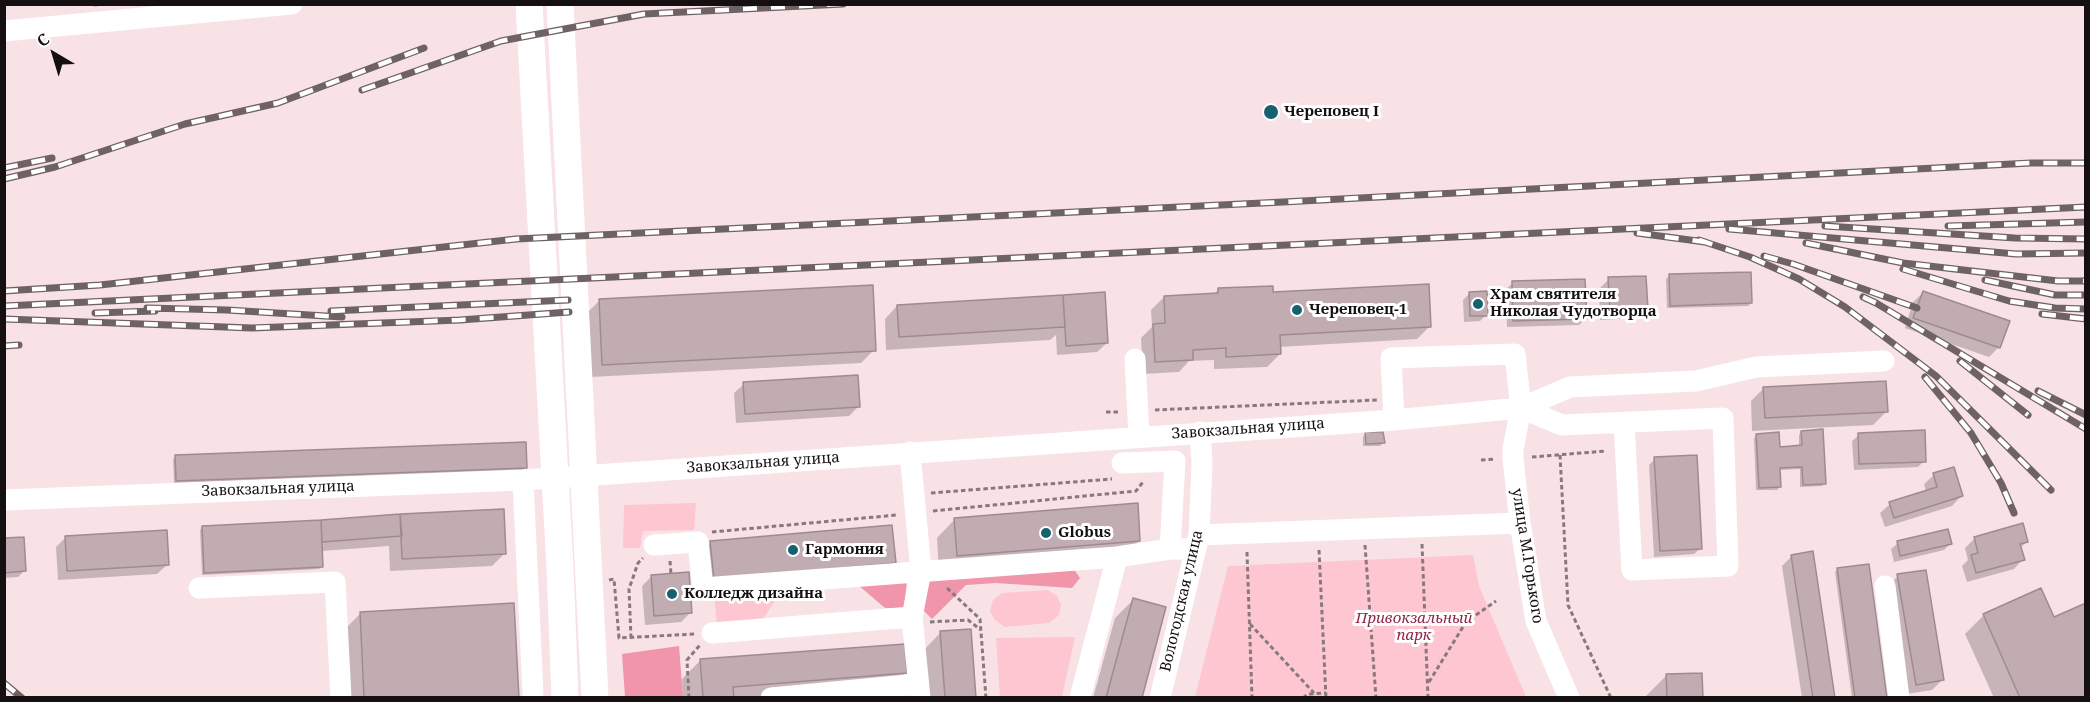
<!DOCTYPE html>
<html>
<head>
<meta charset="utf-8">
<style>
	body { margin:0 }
	#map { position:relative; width:2090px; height:702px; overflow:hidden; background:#f8e2e6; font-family:"Noto Serif",serif }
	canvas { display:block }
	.frame { position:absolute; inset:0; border:6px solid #160f11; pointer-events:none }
	.north { position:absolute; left:24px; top:24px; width:60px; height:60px; -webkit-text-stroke:4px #fff; paint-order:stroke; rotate:322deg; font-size:16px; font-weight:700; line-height:24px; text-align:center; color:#160f11 }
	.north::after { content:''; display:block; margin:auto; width:21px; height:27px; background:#160f11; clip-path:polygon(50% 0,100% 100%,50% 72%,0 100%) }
</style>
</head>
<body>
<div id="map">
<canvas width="2090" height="702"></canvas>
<div class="frame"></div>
<div class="north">С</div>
</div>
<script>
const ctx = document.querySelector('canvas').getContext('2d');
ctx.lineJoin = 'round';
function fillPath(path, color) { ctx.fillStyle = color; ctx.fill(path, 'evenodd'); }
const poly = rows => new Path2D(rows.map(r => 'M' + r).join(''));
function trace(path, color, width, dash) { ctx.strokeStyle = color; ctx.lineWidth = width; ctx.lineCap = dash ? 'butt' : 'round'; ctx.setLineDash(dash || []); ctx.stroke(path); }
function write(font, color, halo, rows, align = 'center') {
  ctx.font = font + ' "Noto Serif",serif'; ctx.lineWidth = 6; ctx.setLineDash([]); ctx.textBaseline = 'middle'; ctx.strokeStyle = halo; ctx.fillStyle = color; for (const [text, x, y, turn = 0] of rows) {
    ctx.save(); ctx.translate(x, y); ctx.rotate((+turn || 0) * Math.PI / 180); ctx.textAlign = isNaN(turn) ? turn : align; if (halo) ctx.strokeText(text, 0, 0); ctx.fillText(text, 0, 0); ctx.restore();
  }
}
fillPath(poly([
	[696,503,694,530,643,531,640,548,623,548,624,505],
	[1473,555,1479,586,1526,697,1195,697,1228,566],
	[782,590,763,619,717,624,714,594],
	[1048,590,1057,596,1061,605,1059,615,1049,623,1005,627,995,620,990,611,993,600,1002,593],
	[1075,637,1062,697,1000,697,996,638]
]), '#fec6d1');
fillPath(poly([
	[1073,568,1080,578,1072,588,996,583,966,585,932,619,921,608,926,582,951,576],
	[907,580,904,608,885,608,858,585],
	[679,646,683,697,625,697,622,654]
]), '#f195ab');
fillPath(poly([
	[94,4,112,4,94,7],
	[1669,276,1751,303,1748,306,1667,308,1666,279],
	[1609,279,1646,308,1636,318,1600,320,1599,289],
	[1513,283,1585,319,1579,325,1507,327,1506,289],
	[1218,290,1272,293,1430,326,1417,339,1279,347,1280,354,1267,367,1214,369,1214,360,1189,361,1179,372,1143,374,1141,338,1152,327,1151,310,1164,297,1213,295],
	[1470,293,1486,315,1480,321,1464,322,1463,300],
	[1923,293,1999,347,1989,357,1905,328,1913,302],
	[1063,297,1107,343,1097,352,1057,355,1056,335,1050,340,886,350,885,319,897,306],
	[599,301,874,350,861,363,590,377,586,314],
	[744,384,858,407,849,416,736,423,734,393],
	[1764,388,1886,412,1873,425,1752,431,1751,401],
	[1801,432,1824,484,1822,486,1800,487,1800,469,1779,470,1780,487,1777,490,1756,490,1754,438,1757,435,1778,448,1799,447,1799,435],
	[1365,434,1383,443,1380,446,1363,446,1363,437],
	[1859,435,1924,461,1918,467,1854,470,1852,441],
	[176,457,526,467,523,470,174,483,173,459],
	[1655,459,1701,548,1694,554,1654,557,1649,465],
	[1934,475,1961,496,1952,506,1885,527,1880,513,1890,504,1926,492,1924,484],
	[955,519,1139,541,1121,559,939,574,937,538],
	[321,522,505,553,492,566,390,571,389,546,321,551,322,566,319,569,202,575,200,530,202,527],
	[66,537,167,565,157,574,58,580,56,547],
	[1975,538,2027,542,2020,548,2023,559,2014,569,1967,582,1962,566,1968,560,1965,548],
	[4,539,24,571,18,577,4,578],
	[711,543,876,581,696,597,693,561],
	[1898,543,1950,544,1944,550,1894,562,1891,549],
	[1792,556,1834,698,1802,698,1782,566],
	[1838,569,1885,698,1852,698,1835,572],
	[652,576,690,613,681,622,645,625,642,586],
	[1898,576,1942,680,1932,690,1906,694,1888,586],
	[2040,590,2086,698,1994,698,1965,634,1983,616],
	[1133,600,1141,698,1093,698,1115,618],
	[360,614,517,698,351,698,347,627],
	[941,632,974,698,926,698,923,651],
	[700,661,905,673,887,691,802,698,683,698,682,679],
	[1666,676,1702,698,1644,698]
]), '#0003');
const building = poly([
	[1751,272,1752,303,1670,306,1669,274,1751,272],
	[1646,276,1648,309,1610,311,1608,277,1646,276],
	[1585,279,1587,319,1513,321,1512,281,1585,279],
	[1429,284,1431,327,1280,335,1281,354,1226,357,1226,348,1193,350,1193,360,1155,362,1153,324,1165,323,1164,296,1218,293,1218,288,1273,286,1273,292,1429,284],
	[873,285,876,351,602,365,599,299,873,285],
	[1487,291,1488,316,1470,316,1469,292,1487,291],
	[1923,291,2010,321,2000,348,1913,318,1923,291],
	[1105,292,1108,343,1066,346,1063,295,1105,292],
	[1063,295,1065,327,899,337,897,305,1063,295],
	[858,375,860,407,745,414,743,382,858,375],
	[1886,381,1888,412,1765,418,1763,387,1886,381],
	[1823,429,1826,484,1803,485,1802,467,1780,468,1781,487,1759,488,1756,434,1779,432,1780,447,1802,445,1801,431,1823,429],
	[1925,430,1926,462,1859,464,1858,433,1925,430],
	[1365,432,1383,432,1385,443,1366,444,1365,432],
	[526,442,527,468,176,481,175,455,526,442],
	[1697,455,1702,549,1660,551,1654,457,1697,455],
	[1954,467,1963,496,1894,518,1889,502,1937,487,1933,473,1954,467],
	[1138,503,1140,541,957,556,954,518,1138,503],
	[504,509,506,554,402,559,400,514,504,509],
	[400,514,402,536,322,542,321,520,400,514],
	[321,520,323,567,204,573,202,526,321,520],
	[2023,523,2028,542,2020,544,2025,560,1976,573,1971,555,1978,553,1974,537,2023,523],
	[892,525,896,563,714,579,710,541,892,525],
	[1948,529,1952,544,1900,556,1897,541,1948,529],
	[167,530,169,565,67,571,65,536,167,530],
	[24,537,26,571,4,573,4,538,24,537],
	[1813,551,1835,698,1813,698,1791,555,1813,551],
	[1869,564,1887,698,1855,698,1837,568,1869,564],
	[1926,570,1944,680,1916,685,1897,574,1926,570],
	[689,572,692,613,654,616,651,575,689,572],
	[2041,588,2054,617,2086,603,2086,698,2020,698,1983,614,2041,588],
	[1133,598,1166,607,1142,698,1106,698,1133,598],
	[514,603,519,698,364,698,360,612,514,603],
	[971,629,976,698,945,698,940,631,971,629],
	[905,644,907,673,733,687,734,698,703,698,700,659,905,644],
	[1702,673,1703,698,1667,698,1666,674,1702,673]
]);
fillPath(building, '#c1adb1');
trace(building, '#9f8b8f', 1.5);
trace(poly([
	[1155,410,1377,400],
	[1106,412,1119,412],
	[1560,455,1568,605,1611,698],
	[1532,457,1606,451],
	[1481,460,1496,459],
	[931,493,1112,479],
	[933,511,1136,491,1143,482],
	[712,532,897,515],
	[1422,544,1428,698],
	[1365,545,1376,698],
	[1319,550,1326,698],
	[1247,552,1252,698],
	[670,561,671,574],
	[609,580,614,579,619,638,695,634],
	[947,588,980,619,986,698],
	[930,622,968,620,981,630],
	[1250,624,1314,693],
	[631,638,629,589,638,563,643,558],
	[1429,682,1466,622,1496,601],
	[689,698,687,660,700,645],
	[1303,698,1308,694,1326,693]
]), '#88797c', 3, [4.5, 3]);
trace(poly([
	[4,31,292,4],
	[1135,359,1139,437],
	[1521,408,1562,425,1723,418,1728,566,1632,570,1624,422],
	[1394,420,1391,358,1515,354,1521,408,1513,449,1513,458,1520,523,1536,621,1569,698],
	[910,452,921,571,912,617,920,698],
	[1122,463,1175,461,1170,549],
	[523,480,533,694],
	[4,500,523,480,1394,420,1521,408,1570,387,1696,381,1756,367,1884,361],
	[1199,535,1520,523],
	[654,545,698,542,703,588,1117,557],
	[1885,586,1899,698],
	[199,588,335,582,341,698],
	[712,633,912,617],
	[771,698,918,684],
	[1080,698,1117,557,1170,549,1196,549],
	[1160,698,1199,535,1202,463,1200,432]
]), '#fff', 21);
trace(poly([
	[529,4,560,568,565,698],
	[560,4,595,698]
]), '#fff', 27);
const rail = poly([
	[362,90,501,41,644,14,843,4],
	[4,168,52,158],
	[4,179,55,167,185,124,278,103,424,48],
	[1825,226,2015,238,2086,239],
	[1948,226,2086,222],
	[1729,229,2016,254,2086,253],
	[1637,233,1705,242],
	[1699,240,1750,257,1799,279,1845,307,1936,376,2051,490],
	[1806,243,1903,263,2058,281,2086,281],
	[1764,256,1793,264,1917,308],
	[1903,269,2009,301,2055,308,2086,309],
	[1985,280,2055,295,2086,295],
	[4,291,100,285,516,239,1283,202,2031,163,2086,163],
	[1863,297,1876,303,2086,429],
	[4,306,2086,207],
	[147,308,227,310,342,317],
	[331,311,568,300],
	[95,313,155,311],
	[2042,314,2086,319],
	[4,319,252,328,460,320,569,312],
	[4,346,19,345],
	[1960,361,2028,415],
	[1925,377,1971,433,2001,483,2014,513],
	[2038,391,2086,415],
	[4,683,22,698]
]);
trace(rail, '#6f6264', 7);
trace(rail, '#fff', 4.5, [14]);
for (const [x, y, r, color] of [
	[1271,112,8,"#17606f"],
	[1478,304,6,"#17606f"],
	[1297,310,6,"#17606f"],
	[1046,533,6,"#17606f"],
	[793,550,6,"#17606f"],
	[672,594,6,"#17606f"]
]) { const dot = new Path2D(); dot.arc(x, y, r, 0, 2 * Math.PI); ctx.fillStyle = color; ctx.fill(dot); trace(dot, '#fff', 2); }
write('bold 15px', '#160f11', '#fff', [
	["Череповец I",1284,112],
	["Храм святителя",1490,295],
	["Николая Чудотворца",1490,312],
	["Череповец-1",1309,310],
	["Globus",1058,533],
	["Гармония",805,550],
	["Колледж дизайна",684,594]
], 'left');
write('15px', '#160f11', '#fff', [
	["Завокзальная улица",1248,429,-4],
	["Завокзальная улица",763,463,-4],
	["Завокзальная улица",278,489,-2],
	["улица М.Горького",1527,556,81],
	["Вологодская улица",1182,601,-77]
]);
write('italic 15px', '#8e2448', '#fff', [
	["Привокзальный",1414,619],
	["парк",1414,636]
]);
</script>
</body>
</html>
